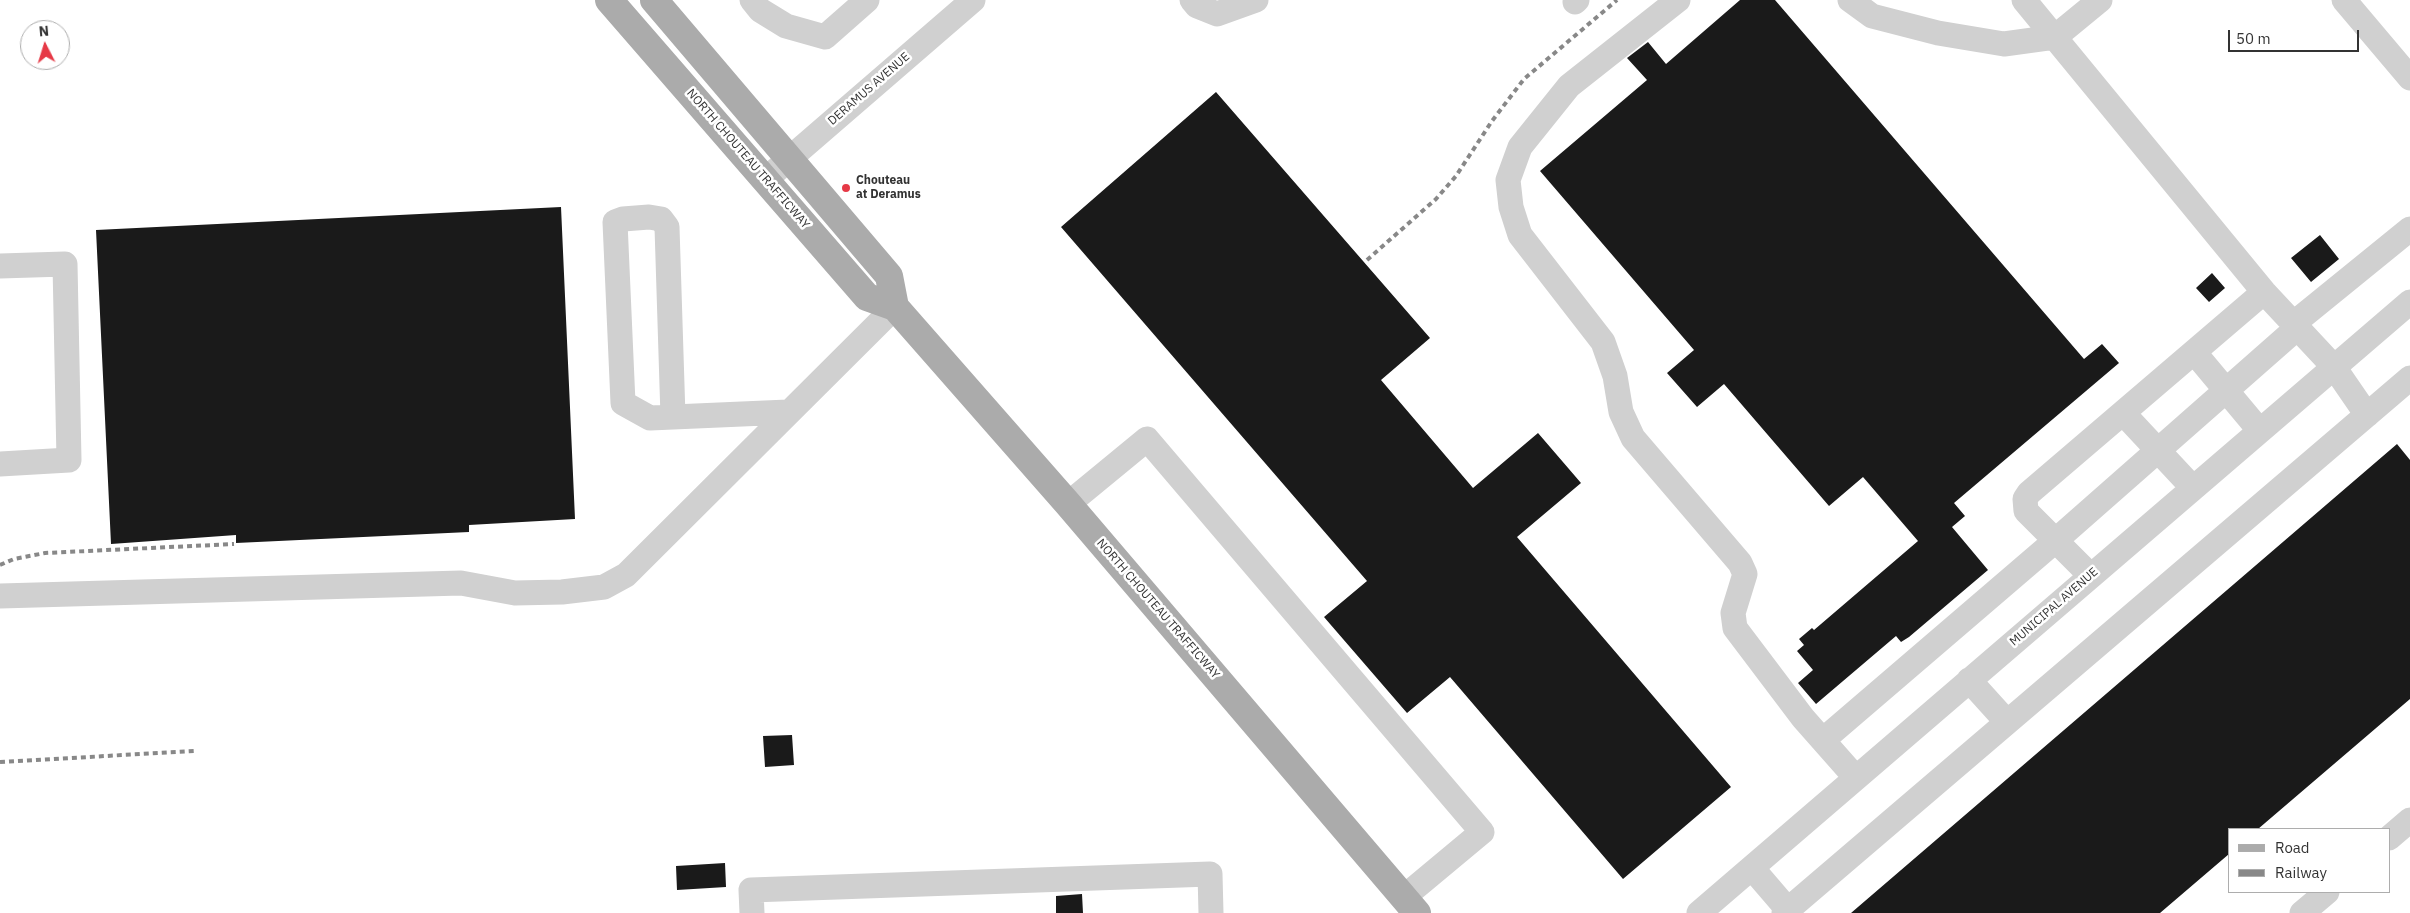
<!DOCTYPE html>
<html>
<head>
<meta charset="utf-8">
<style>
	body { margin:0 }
	#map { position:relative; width:2410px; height:913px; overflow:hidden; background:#fff; font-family:"IBM Plex Sans",sans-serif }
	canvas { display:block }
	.legend { position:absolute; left:2228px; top:828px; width:162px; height:65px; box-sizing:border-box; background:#fff; border:1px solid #adadad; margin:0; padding:6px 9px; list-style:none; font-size:15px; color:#333 }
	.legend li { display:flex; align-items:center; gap:10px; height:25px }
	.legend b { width:25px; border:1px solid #adadad }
	.north { position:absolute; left:20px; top:20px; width:50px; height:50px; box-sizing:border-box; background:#fff; border:1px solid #adadad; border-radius:50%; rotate:355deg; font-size:14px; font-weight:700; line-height:20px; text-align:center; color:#333 }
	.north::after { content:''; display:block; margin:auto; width:18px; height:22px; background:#e63946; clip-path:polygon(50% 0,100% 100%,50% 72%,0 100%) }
	.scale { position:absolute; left:2228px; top:30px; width:131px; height:22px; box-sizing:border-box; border:2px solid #333; border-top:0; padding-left:6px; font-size:15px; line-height:18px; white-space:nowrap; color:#333; -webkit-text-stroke:4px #fff; paint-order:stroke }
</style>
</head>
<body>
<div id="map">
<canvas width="2410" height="913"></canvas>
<ul class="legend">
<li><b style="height:6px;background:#ababab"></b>Road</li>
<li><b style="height:6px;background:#888"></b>Railway</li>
</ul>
<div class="north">N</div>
<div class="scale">50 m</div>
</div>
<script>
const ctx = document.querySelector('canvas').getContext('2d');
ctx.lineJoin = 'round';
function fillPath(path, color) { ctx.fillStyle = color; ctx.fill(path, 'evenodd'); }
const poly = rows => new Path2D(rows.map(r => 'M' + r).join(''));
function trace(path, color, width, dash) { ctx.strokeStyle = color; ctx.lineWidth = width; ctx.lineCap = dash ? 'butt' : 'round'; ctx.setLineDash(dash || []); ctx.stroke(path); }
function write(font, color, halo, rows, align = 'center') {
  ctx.font = font + ' "IBM Plex Sans",sans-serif'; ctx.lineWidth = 5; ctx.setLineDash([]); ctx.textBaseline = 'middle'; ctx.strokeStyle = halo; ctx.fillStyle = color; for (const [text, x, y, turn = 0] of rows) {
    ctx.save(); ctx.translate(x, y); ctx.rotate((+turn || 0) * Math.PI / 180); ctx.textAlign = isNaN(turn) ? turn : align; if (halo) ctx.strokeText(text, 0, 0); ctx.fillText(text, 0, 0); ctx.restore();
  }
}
fillPath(poly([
	[1740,0,1775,0,2084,359,2102,344,2119,363,1954,503,1965,516,1952,527,1988,570,1909,637,1901,642,1896,636,1816,704,1798,683,1813,670,1797,651,1804,645,1799,639,1812,628,1814,630,1918,541,1863,477,1829,506,1724,384,1697,407,1667,373,1694,350,1540,171,1647,80,1627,58,1648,42,1666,64],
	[1216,92,1430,338,1381,380,1473,488,1538,433,1581,483,1517,537,1731,787,1623,879,1450,677,1407,713,1324,617,1367,581,1061,227],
	[561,207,575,519,469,525,469,532,236,543,236,535,111,544,96,230],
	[2320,235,2339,259,2311,282,2291,258],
	[2212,273,2225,288,2209,302,2196,288],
	[2397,444,2410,460,2410,699,2258,829,2229,829,2229,854,2160,913,1851,913],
	[792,735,794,765,765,767,763,736],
	[725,863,726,887,677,890,676,866],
	[1082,894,1083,913,1056,913,1056,896]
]), '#1a1a1a');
trace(poly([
	[752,0,760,10,786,26,825,37,867,0],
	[1192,0,1197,6,1217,14,1256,0],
	[1678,0,1569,86,1520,147,1508,180,1511,207,1520,235,1603,342,1615,376,1621,412,1633,438,1740,563,1745,574,1733,613,1735,628,1803,718,1856,778],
	[1850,0,1872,16,1938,33,2004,44,2055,37,2100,0],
	[2024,0,2264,292,2334,367,2367,415],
	[2344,0,2410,78],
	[1575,2,1577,0],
	[766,179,973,0],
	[0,266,65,264,69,460,0,464],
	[2293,324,2410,229],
	[2194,352,2260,431],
	[2123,413,2193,488],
	[673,417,667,227,661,219,649,217,623,219,615,222,623,403,650,418,788,412],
	[1068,504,1147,439,1482,832,1404,897],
	[2091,576,2026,511,2025,499,2029,493,2264,292],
	[0,596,461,583,515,593,562,592,604,587,626,575,895,307],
	[1969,680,2007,722],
	[1823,740,2055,541,2297,328],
	[2389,838,2410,820],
	[1752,868,1788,910],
	[752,913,751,890,1210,874,1211,913],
	[1699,913,2410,302],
	[1784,913,2410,378],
	[2302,913,2327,892]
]), '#d0d0d0', 25);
trace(poly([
	[609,0,867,297,895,307,1068,504,1417,913],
	[654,0,889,276,895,307]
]), '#ababab', 28);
trace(poly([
	[1367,260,1436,199,1456,176,1492,121,1524,79,1617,0],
	[0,565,14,559,45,553,234,544],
	[0,762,194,751]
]), '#888', 4, [5, 4]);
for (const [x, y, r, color] of [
	[846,188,5,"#e63946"]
]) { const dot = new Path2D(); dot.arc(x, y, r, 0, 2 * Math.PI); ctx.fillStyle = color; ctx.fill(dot); trace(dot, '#fff', 2); }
write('12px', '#333', '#fff', [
	["DERAMUS AVENUE",869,89,-41],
	["NORTH CHOUTEAU TRAFFICWAY",748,159,49],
	["MUNICIPAL AVENUE",2054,607,-41],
	["NORTH CHOUTEAU TRAFFICWAY",1158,609,49]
]);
write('bold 12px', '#333', '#fff', [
	["Chouteau",856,181],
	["at Deramus",856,195]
], 'left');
</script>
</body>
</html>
